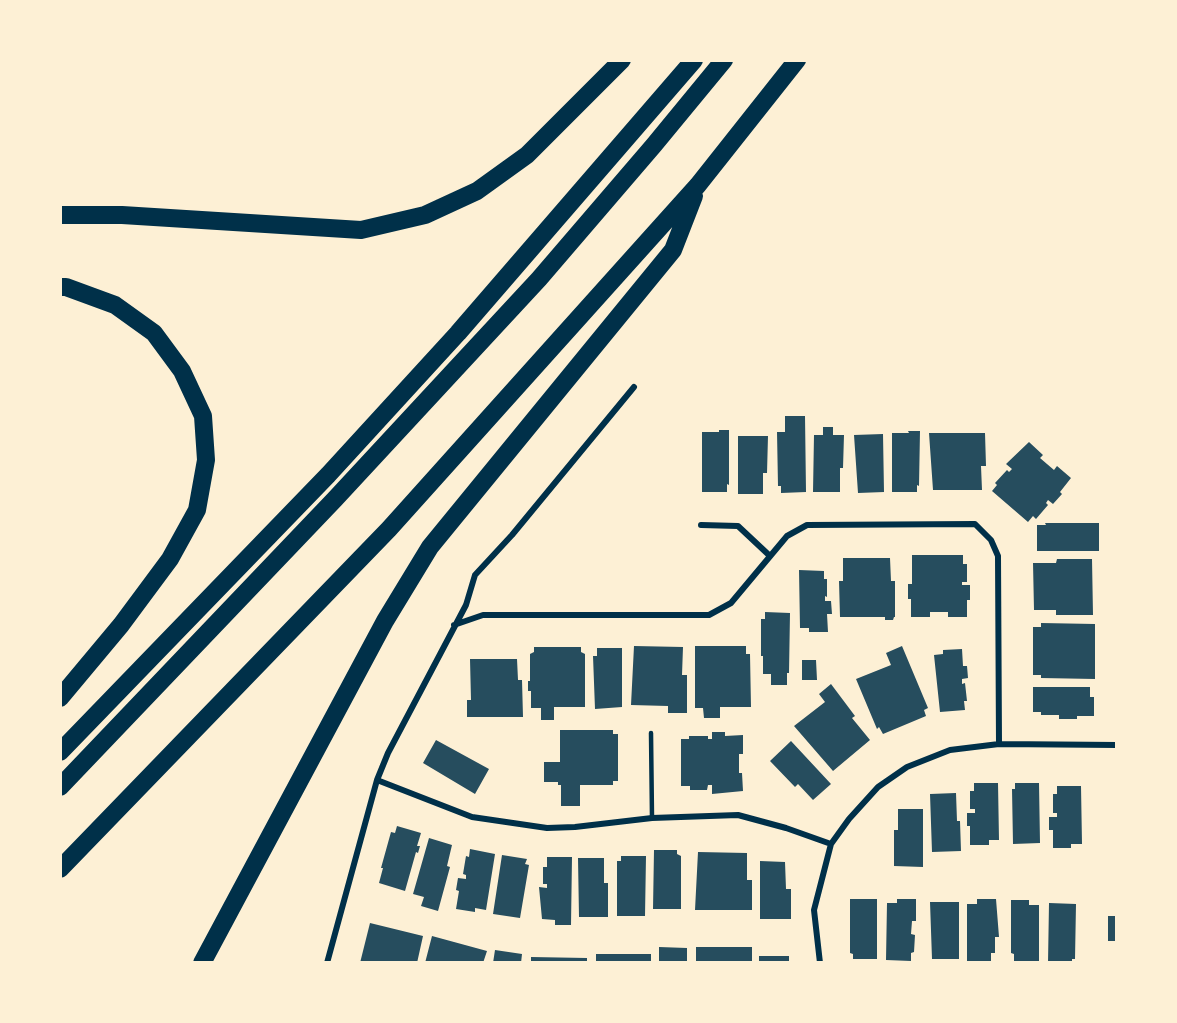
<!DOCTYPE html>
<html>
<head>
<meta charset="utf-8">
<style>
	body { margin:0 }
	#map { position:relative; width:1177px; height:1023px; overflow:hidden; background:#fdf0d5; font-family:"Golos Text",sans-serif }
	canvas { display:block }
	.frame { position:absolute; inset:0; border:62px solid #fdf0d5; pointer-events:none }
</style>
</head>
<body>
<div id="map">
<canvas width="1177" height="1023"></canvas>
<div class="frame"></div>
</div>
<script>
const ctx = document.querySelector('canvas').getContext('2d');
ctx.lineJoin = 'round';
function fillPath(path, color) { ctx.fillStyle = color; ctx.fill(path, 'evenodd'); }
const poly = rows => new Path2D(rows.map(r => 'M' + r).join(''));
function trace(path, color, width, dash) { ctx.strokeStyle = color; ctx.lineWidth = width; ctx.lineCap = dash ? 'butt' : 'round'; ctx.setLineDash(dash || []); ctx.stroke(path); }
fillPath(poly([
	[785,416,805,416,806,492,781,493,781,486,778,486,777,432,785,432],
	[823,427,833,427,833,435,844,435,843,468,840,468,840,492,813,492,814,435,823,435],
	[719,430,729,430,729,485,727,484,727,492,702,492,702,432,719,432],
	[908,431,920,431,919,486,917,485,917,492,892,492,892,433,909,433],
	[929,433,985,433,986,466,981,466,982,490,933,490],
	[883,434,884,492,858,493,854,435],
	[738,436,768,436,767,473,763,473,763,494,738,494],
	[1029,442,1043,455,1040,458,1054,470,1057,466,1071,478,1060,492,1062,494,1053,504,1048,500,1046,503,1048,505,1036,519,1033,516,1028,522,992,491,997,485,995,483,1007,470,1009,472,1012,469,1006,464],
	[1045,523,1099,523,1099,551,1037,551,1037,525,1046,525],
	[912,555,963,555,963,564,967,564,967,582,962,582,962,585,970,585,970,600,967,600,967,617,948,617,948,612,930,612,930,617,911,617,911,599,908,599,908,584,912,584],
	[843,558,890,558,891,581,895,581,895,617,894,617,893,620,885,620,885,617,840,617,839,581,843,581],
	[1057,559,1092,559,1093,615,1056,615,1056,610,1034,610,1033,563,1056,563],
	[799,570,824,571,824,579,827,579,827,597,825,596,825,601,831,601,832,614,827,614,828,632,809,632,809,628,800,628],
	[765,612,790,613,789,673,787,673,787,685,771,685,771,674,763,674,763,656,761,656,761,619,765,619],
	[1041,623,1095,624,1095,679,1041,678,1041,675,1033,675,1033,627,1041,627],
	[634,646,683,647,682,675,687,675,687,713,668,713,668,706,631,705],
	[695,646,746,646,746,654,750,654,751,707,720,707,720,718,704,718,703,708,695,708],
	[902,646,928,708,924,710,926,716,883,734,879,727,877,729,856,679,891,665,886,653],
	[534,647,581,647,581,652,585,654,585,707,554,707,554,720,541,720,541,708,531,708,531,691,528,691,528,681,530,681,530,654,534,652],
	[597,648,622,648,622,707,595,709,593,656,597,656],
	[962,649,963,666,967,666,968,678,962,679,962,684,965,683,967,701,964,701,965,710,940,712,934,655,943,654,943,650],
	[470,659,517,659,518,680,522,680,523,717,467,717,467,700,471,700],
	[802,660,816,660,817,680,802,680],
	[831,684,855,716,852,718,870,740,833,771,794,726,825,702,819,694],
	[1033,687,1090,687,1090,697,1094,697,1094,716,1077,716,1077,719,1059,719,1059,715,1041,715,1041,712,1033,712],
	[560,730,613,730,613,734,618,734,618,781,613,781,613,785,580,785,580,806,561,806,561,785,558,785,558,782,544,782,544,762,560,762],
	[712,732,725,732,725,736,743,735,743,754,739,754,739,773,742,773,743,791,712,794,712,785,708,785,707,790,690,790,690,786,681,786,681,739,689,739,689,736,708,736,708,739,712,739],
	[436,740,489,769,475,794,423,763],
	[791,741,831,784,813,800,798,784,795,787,770,761],
	[974,783,998,783,999,840,989,840,989,845,970,845,970,826,967,826,967,813,975,813,975,809,970,809,970,791,974,791],
	[1015,783,1039,783,1040,843,1013,844,1012,789,1015,789],
	[1057,786,1081,786,1082,844,1071,844,1071,848,1053,848,1053,830,1049,830,1049,817,1057,817,1057,813,1053,813,1053,794,1057,794],
	[956,793,957,821,960,821,961,851,932,852,930,794],
	[898,809,923,809,923,867,894,866,894,830,898,830],
	[397,826,421,833,417,846,420,846,418,853,416,852,405,891,379,883,383,868,381,868,391,832,395,833],
	[429,838,452,845,447,866,450,867,438,911,421,906,424,897,413,894],
	[470,849,495,854,486,910,475,908,475,912,456,909,459,891,456,890,458,878,466,879,466,875,463,874,466,856,469,857],
	[654,850,677,850,677,854,681,856,681,909,653,909],
	[698,852,747,853,747,880,752,880,752,910,695,910],
	[502,855,527,859,525,864,529,865,520,918,493,914],
	[621,856,646,856,645,916,617,916,617,861,621,861],
	[547,857,572,857,571,925,555,925,555,920,542,919,539,887,547,888,547,884,543,884,543,867,547,867],
	[578,858,604,858,604,883,608,883,608,917,579,917],
	[760,861,785,862,786,889,791,889,791,919,760,919],
	[850,899,877,899,877,959,853,959,853,954,850,953],
	[897,899,916,899,916,921,912,921,911,934,915,935,914,952,911,953,911,961,886,960,887,903,897,903],
	[977,899,996,899,999,937,995,937,995,953,991,953,991,961,967,961,967,904,977,904],
	[1011,900,1029,900,1029,905,1039,905,1039,962,1014,962,1014,954,1011,953],
	[930,902,959,902,959,959,932,959],
	[1049,903,1076,904,1075,959,1072,959,1072,963,1048,963],
	[1108,916,1117,916,1117,941,1108,941],
	[370,923,423,936,417,963,360,963],
	[432,936,487,951,483,963,425,963],
	[659,947,687,948,687,963,659,963],
	[696,947,752,947,752,963,696,963],
	[495,950,522,954,521,963,493,963],
	[596,954,651,954,651,963,596,963],
	[759,956,789,956,789,963,759,963],
	[531,957,587,958,587,963,531,963]
]), '#264d5e');
trace(poly([
	[651,733,652,818]
]), '#003049', 4.5);
trace(poly([
	[701,525,738,526,770,556],
	[454,625,483,615,709,615,731,603,787,536,807,525,975,524,991,540,998,556,999,744],
	[377,780,472,817,547,828,575,827,652,818,738,815,786,828,831,844],
	[327,963,377,780,388,753,466,605,475,575,512,535,634,387],
	[820,963,814,910,831,844,849,819,878,787,907,767,950,750,999,744,1117,745]
]), '#003049', 6);
trace(poly([
	[60,215,122,215,361,230,425,215,477,191,527,155,622,60],
	[60,287,66,287,115,305,154,333,182,371,203,416,206,460,197,510,170,559,121,625,60,698],
	[60,752,328,475,458,333,694,60],
	[60,787,335,499,539,279,654,145,724,60],
	[60,869,389,529,698,185,797,60],
	[202,963,385,621,430,547,673,250,694,196]
]), '#003049', 18);
</script>
</body>
</html>
